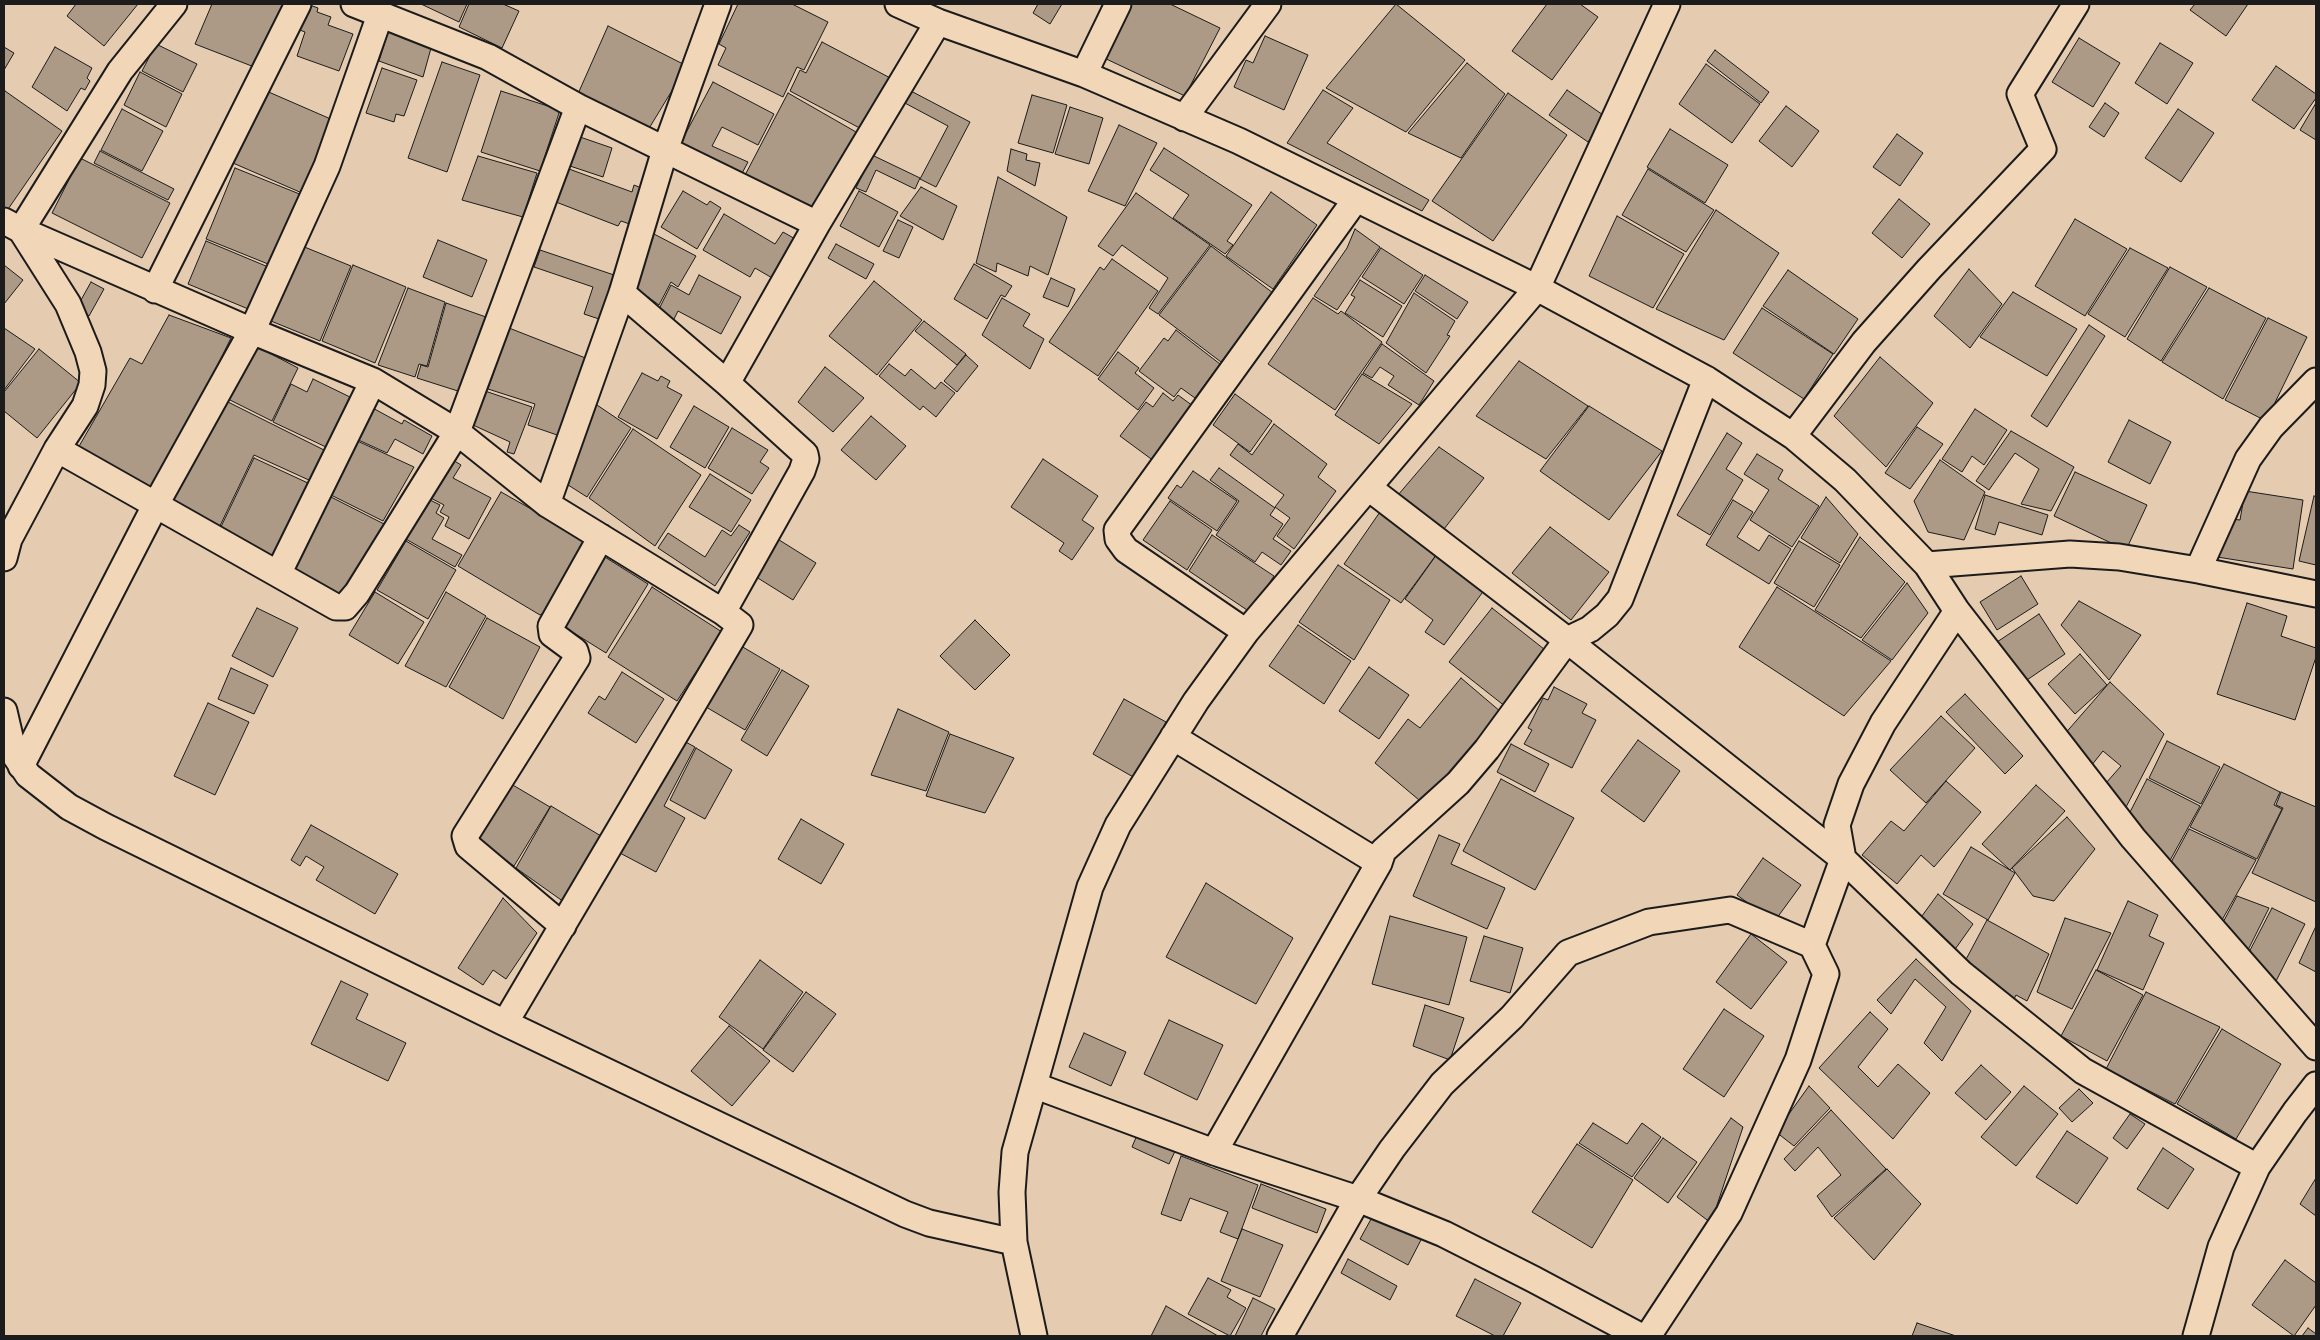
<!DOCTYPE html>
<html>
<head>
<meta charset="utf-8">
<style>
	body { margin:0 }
	#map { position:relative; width:2320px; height:1340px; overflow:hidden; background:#e5cbaf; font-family:"Comic Neue",sans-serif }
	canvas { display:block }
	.frame { position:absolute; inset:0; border:5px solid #1c1c1c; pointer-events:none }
</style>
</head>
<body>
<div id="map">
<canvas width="2320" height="1340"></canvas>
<div class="frame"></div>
</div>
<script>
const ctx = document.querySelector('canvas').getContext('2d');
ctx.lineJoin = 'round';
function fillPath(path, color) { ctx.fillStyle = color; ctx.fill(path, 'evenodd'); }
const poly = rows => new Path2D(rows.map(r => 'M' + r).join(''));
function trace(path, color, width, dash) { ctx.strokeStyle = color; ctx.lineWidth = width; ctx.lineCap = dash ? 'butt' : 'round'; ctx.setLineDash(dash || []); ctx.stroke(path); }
const building = poly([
	[76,4,138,4,104,46,67,16,76,4],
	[212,4,291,4,262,70,195,44,212,4],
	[307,4,318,8,317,12,331,17,328,25,353,34,339,71,297,56,305,32,292,27,307,4],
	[421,4,467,4,459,22,421,4],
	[469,4,503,4,519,11,502,48,459,27,469,4],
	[738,4,792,4,828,22,804,70,797,67,783,97,718,65,726,48,719,44,738,4],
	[1038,4,1062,4,1050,24,1033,13,1038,4],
	[1126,4,1170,4,1220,28,1185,96,1102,57,1126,4],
	[1396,4,1465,60,1406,132,1326,88,1396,4],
	[1547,4,1580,4,1598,17,1552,80,1512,51,1547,4],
	[2195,4,2248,4,2226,36,2190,10,2195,4],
	[390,26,419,35,417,43,431,48,423,77,379,61,390,26],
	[608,26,687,66,648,130,577,96,608,26],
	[1265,36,1308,55,1284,110,1234,87,1246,60,1253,63,1265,36],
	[2079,38,2120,63,2093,107,2052,82,2079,38],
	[822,42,896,81,869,133,790,91,800,70,806,73,822,42],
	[2160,43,2193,63,2167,104,2135,83,2160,43],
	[156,44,197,64,183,92,142,71,156,44],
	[4,47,14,53,4,70,4,47],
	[55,47,92,68,87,78,90,81,85,90,81,88,67,111,32,87,55,47],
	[1715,50,1769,92,1761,103,1707,61,1715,50],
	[442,62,480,75,447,172,408,158,442,62],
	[1467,63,1505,94,1461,158,1408,133,1467,63],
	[1706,64,1760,104,1732,143,1679,104,1706,64],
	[2276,66,2316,94,2316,98,2294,129,2252,100,2276,66],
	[382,68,417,80,404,116,396,114,394,122,366,113,382,68],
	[140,72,182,94,166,127,124,105,140,72],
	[713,82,774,114,758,145,722,127,712,146,748,162,740,177,679,146,713,82],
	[264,90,333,120,302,193,233,163,264,90],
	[909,90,970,122,936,187,920,179,948,126,903,102,909,90],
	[1323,90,1353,108,1327,143,1429,200,1422,211,1287,143,1323,90],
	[1567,90,1606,117,1588,142,1549,115,1567,90],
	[5,91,62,131,4,215,4,93,5,91],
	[501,91,560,110,540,171,481,152,501,91],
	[788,93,863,136,816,215,743,179,788,93],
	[1508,93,1567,135,1493,241,1432,201,1508,93],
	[1032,95,1067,105,1053,153,1018,143,1032,95],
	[2105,103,2119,113,2104,137,2089,127,2105,103],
	[2316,103,2316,140,2300,130,2316,103],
	[1786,106,1819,131,1792,167,1759,141,1786,106],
	[1070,107,1103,118,1089,164,1055,154,1070,107],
	[122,109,163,131,142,171,101,150,122,109],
	[2178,109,2214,133,2181,182,2145,158,2178,109],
	[1119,125,1157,143,1125,206,1088,191,1119,125],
	[1670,129,1728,165,1705,203,1647,167,1670,129],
	[1897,134,1923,153,1900,186,1873,167,1897,134],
	[580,137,612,148,603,177,570,166,580,137],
	[1164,148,1252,205,1227,241,1233,245,1225,254,1173,218,1189,195,1150,170,1164,148],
	[1011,149,1027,154,1026,160,1040,163,1035,186,1007,171,1011,149],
	[100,151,174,189,168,200,94,163,100,151],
	[872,155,920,178,915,189,876,170,866,192,856,188,872,155],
	[478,156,537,173,523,217,462,200,478,156],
	[80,158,170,203,142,258,52,213,80,158],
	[235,168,302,195,273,266,206,239,235,168],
	[569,169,632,192,634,185,651,192,638,227,621,221,618,226,556,202,569,169],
	[1648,169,1714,210,1686,252,1622,215,1648,169],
	[998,177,1067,217,1048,275,1030,266,1028,276,997,263,996,272,976,263,998,177],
	[921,187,957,206,943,240,900,216,921,187],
	[683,191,707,205,710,201,721,208,697,249,661,227,683,191],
	[859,191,898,212,879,247,840,226,859,191],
	[1271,192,1317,225,1273,289,1226,256,1271,192],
	[1136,193,1210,245,1158,314,1149,308,1168,278,1122,245,1113,256,1098,246,1136,193],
	[1899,199,1930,224,1902,258,1872,233,1899,199],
	[1716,210,1779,253,1724,340,1656,309,1716,210],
	[724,214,775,244,783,232,797,240,774,279,755,268,750,277,703,250,724,214],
	[1617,216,1684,254,1653,308,1589,276,1617,216],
	[2075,219,2127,249,2085,316,2035,286,2075,219],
	[898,220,913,227,899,258,883,251,898,220],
	[1355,229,1380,247,1337,310,1314,296,1347,248,1355,229],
	[654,234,696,256,678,287,671,282,659,305,636,288,654,234],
	[438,240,487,260,472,297,423,277,438,240],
	[206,241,273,269,258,313,188,284,206,241],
	[836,244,874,264,866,279,828,258,836,244],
	[302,246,351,266,320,341,271,321,302,246],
	[1211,246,1273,293,1221,362,1159,315,1211,246],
	[1381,248,1423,275,1404,304,1362,277,1381,248],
	[2130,248,2168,268,2125,337,2088,314,2130,248],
	[540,250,617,276,602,320,584,314,593,287,534,267,540,250],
	[1112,259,1158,291,1098,376,1049,342,1100,267,1104,270,1112,259],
	[974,264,1012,286,1005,297,1001,295,987,319,954,299,974,264],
	[4,265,23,280,4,304,4,265],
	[353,265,406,287,375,363,322,341,353,265],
	[2170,267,2207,287,2161,361,2127,339,2170,267],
	[1969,269,2002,304,1970,348,1934,316,1969,269],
	[1788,270,1858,319,1834,354,1763,306,1788,270],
	[699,275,741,297,721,334,678,311,672,323,656,315,671,285,689,295,699,275],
	[1425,275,1468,302,1457,319,1415,291,1425,275],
	[1051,278,1075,289,1068,307,1043,297,1051,278],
	[1360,280,1402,306,1383,337,1345,313,1355,297,1351,295,1360,280],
	[874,281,922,320,877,375,829,336,874,281],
	[91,282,104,289,89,316,76,309,91,282],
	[408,288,445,302,427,366,419,364,415,377,378,365,408,288],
	[2209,288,2266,318,2223,399,2162,362,2209,288],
	[2013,292,2077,329,2047,376,1980,337,2013,292],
	[1414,293,1455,321,1447,335,1450,336,1426,373,1386,343,1414,293],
	[1002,298,1030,314,1023,326,1044,339,1030,369,982,335,1002,298],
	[1313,298,1338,314,1341,311,1382,342,1335,410,1268,364,1313,298],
	[446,303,486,317,461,392,417,378,421,365,428,367,446,303],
	[1762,308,1833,354,1804,399,1733,353,1762,308],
	[169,315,231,338,152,497,74,455,130,358,142,364,169,315],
	[2268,318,2307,337,2266,421,2225,400,2268,318],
	[924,321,966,354,957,365,915,331,924,321],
	[2089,325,2105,336,2047,427,2031,416,2089,325],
	[4,328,35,349,4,390,4,328],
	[509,328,588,359,563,437,528,425,535,404,488,389,509,328],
	[1176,330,1220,364,1195,398,1181,388,1174,397,1139,371,1164,338,1168,341,1176,330],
	[1382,344,1434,381,1419,405,1388,385,1394,376,1380,367,1372,378,1363,373,1382,344],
	[254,345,298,368,272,421,226,398,254,345],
	[39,349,81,383,37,438,4,411,4,392,39,349],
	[1118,352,1139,368,1135,373,1154,388,1138,410,1098,379,1118,352],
	[966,355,978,366,957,392,944,381,966,355],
	[1880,357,1933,403,1886,467,1834,416,1880,357],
	[1519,361,1588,406,1546,459,1476,416,1519,361],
	[889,364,905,376,911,369,935,389,941,382,955,393,936,417,923,406,920,410,879,376,889,364],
	[825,367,864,398,833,432,798,402,825,367],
	[642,373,658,381,661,376,670,381,667,387,682,395,657,439,618,417,642,373],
	[1362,374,1412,404,1379,444,1335,415,1362,374],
	[313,379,350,397,326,447,273,422,291,384,307,392,313,379],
	[485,391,532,407,514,454,507,452,510,442,473,425,485,391],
	[1163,393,1173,401,1178,395,1193,406,1158,464,1120,436,1146,402,1153,407,1163,393],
	[1235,394,1272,421,1250,452,1213,425,1235,394],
	[224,400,326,451,311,481,254,455,217,532,167,505,224,400],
	[594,403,631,428,587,497,565,483,594,403],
	[369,406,402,424,404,420,432,436,423,454,395,439,387,453,354,438,369,406],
	[694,406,729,427,705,468,670,447,694,406],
	[1589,406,1662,451,1609,520,1540,471,1589,406],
	[1975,409,2007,430,1984,465,1972,456,1962,472,1942,459,1975,409],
	[871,416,906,446,876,480,841,450,871,416],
	[2129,420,2171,442,2150,484,2108,462,2129,420],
	[1274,424,1327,464,1318,477,1336,491,1294,549,1277,536,1290,518,1275,507,1284,495,1230,455,1238,444,1252,455,1274,424],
	[1917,427,1943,444,1910,489,1885,473,1917,427],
	[732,428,768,450,760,462,769,468,752,494,708,468,732,428],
	[633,429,701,475,655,546,589,498,633,429],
	[2011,431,2074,467,2051,511,2021,504,2039,469,2015,453,1989,490,1976,481,2011,431],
	[1727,433,1742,443,1726,469,1743,480,1710,535,1677,515,1727,433],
	[353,439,414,467,383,521,327,493,353,439],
	[1439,447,1484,478,1444,529,1398,495,1439,447],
	[1757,454,1783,470,1778,479,1819,506,1792,547,1750,520,1769,490,1744,474,1757,454],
	[448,457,461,465,453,478,491,498,469,539,445,526,449,517,440,512,444,505,427,496,448,457],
	[254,458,310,484,274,560,218,533,254,458],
	[1043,459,1098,496,1082,520,1094,528,1072,560,1059,551,1064,543,1011,507,1043,459],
	[1940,460,1985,492,1964,540,1928,532,1914,501,1940,460],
	[1219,468,1275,508,1270,515,1283,524,1273,539,1291,551,1281,565,1262,552,1255,562,1216,535,1239,501,1210,480,1219,468],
	[1193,471,1237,501,1217,531,1168,498,1177,485,1181,488,1193,471],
	[2075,472,2147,505,2126,550,2054,516,2075,472],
	[710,474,751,500,731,532,689,507,710,474],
	[2245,491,2303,500,2293,569,2217,557,2223,518,2240,520,2245,491],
	[501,492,588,541,551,609,540,615,458,566,501,492],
	[327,495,384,524,345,600,289,571,327,495],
	[1985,495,2048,515,2042,535,1999,522,1995,535,1975,529,1985,495],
	[2314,496,2316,497,2316,565,2299,561,2314,496],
	[1826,497,1858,534,1840,563,1801,538,1826,497],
	[426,498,440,505,436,513,444,518,432,539,462,555,455,567,404,538,426,498],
	[1733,500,1753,512,1737,537,1759,551,1769,535,1791,549,1769,584,1706,545,1733,500],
	[1170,501,1212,530,1187,570,1143,540,1170,501],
	[1382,509,1439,551,1401,603,1344,564,1382,509],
	[739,525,750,532,715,586,658,548,668,533,705,557,722,530,731,536,739,525],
	[1550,527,1609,572,1571,620,1512,573,1550,527],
	[1212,535,1274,576,1250,612,1189,571,1212,535],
	[1860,537,1905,582,1861,638,1815,610,1860,537],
	[776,538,816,563,793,600,753,575,776,538],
	[406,541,456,570,428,619,377,590,406,541],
	[1799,541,1840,565,1814,607,1774,583,1799,541],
	[600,554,648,584,606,653,558,623,600,554],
	[1437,554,1485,589,1444,645,1425,632,1433,620,1405,599,1437,554],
	[1338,565,1390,600,1354,660,1299,622,1338,565],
	[2021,576,2038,604,1997,630,1980,602,2021,576],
	[1907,583,1928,613,1892,660,1862,640,1907,583],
	[652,587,722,632,677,701,608,657,652,587],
	[1777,587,1891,661,1844,716,1739,647,1777,587],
	[375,592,424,622,398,664,349,635,375,592],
	[446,592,486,616,446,687,405,666,446,592],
	[2079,601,2141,635,2109,680,2061,625,2079,601],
	[2247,603,2287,616,2281,636,2316,648,2316,657,2295,720,2217,694,2247,603],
	[257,608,298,628,273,677,232,656,257,608],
	[1492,608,1549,653,1506,707,1449,662,1492,608],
	[2039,614,2065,654,2024,682,1997,642,2039,614],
	[487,618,540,647,503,719,449,687,487,618],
	[975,620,1010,655,975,690,940,656,975,620],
	[1298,625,1351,661,1324,704,1269,666,1298,625],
	[736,643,780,669,745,730,701,704,736,643],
	[2080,654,2107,685,2075,714,2048,684,2080,654],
	[1369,667,1409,695,1379,739,1339,711,1369,667],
	[231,668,268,685,254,714,218,699,231,668],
	[782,670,809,686,767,756,741,740,782,670],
	[622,672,664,699,636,743,588,713,599,696,605,700,622,672],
	[1461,678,1501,712,1425,805,1375,763,1408,719,1420,728,1461,678],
	[2110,682,2164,734,2125,809,2106,783,2121,766,2103,751,2091,766,2063,736,2110,682],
	[1554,687,1587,704,1582,713,1596,720,1572,768,1524,744,1532,730,1528,728,1543,698,1548,700,1554,687],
	[1965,694,2023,756,2005,774,1946,712,1965,694],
	[1124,699,1166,722,1135,778,1093,754,1124,699],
	[208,703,249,722,215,795,174,776,208,703],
	[898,709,949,732,926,791,871,775,898,709],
	[1941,716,1975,748,1926,803,1890,770,1941,716],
	[950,734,1014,758,985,813,926,796,950,734],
	[678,738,695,747,664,806,685,818,656,872,618,852,678,738],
	[1638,740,1680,771,1644,822,1601,791,1638,740],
	[2167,741,2220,767,2201,804,2149,778,2167,741],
	[1511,744,1549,764,1535,792,1497,772,1511,744],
	[696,748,732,770,705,819,670,800,696,748],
	[2224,764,2280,792,2274,805,2282,809,2257,859,2190,827,2224,764],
	[1501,779,1574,818,1535,890,1463,851,1501,779],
	[2147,779,2200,806,2168,864,2128,816,2147,779],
	[506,781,550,807,514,866,473,836,506,781],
	[1946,781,1981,812,1934,867,1921,855,1897,884,1862,855,1891,821,1904,831,1946,781],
	[2036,785,2065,811,2010,870,1982,844,2036,785],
	[2281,792,2316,807,2316,902,2252,873,2283,808,2276,805,2281,792],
	[551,806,601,836,564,902,516,868,551,806],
	[2067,817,2095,849,2054,901,2033,896,2012,868,2067,817],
	[801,819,844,844,821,884,778,859,801,819],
	[311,825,398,874,375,914,316,880,324,867,306,856,300,866,291,860,311,825],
	[2189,829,2256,860,2218,927,2168,868,2189,829],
	[1439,835,1460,844,1451,864,1505,888,1487,929,1413,896,1439,835],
	[1971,847,2015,873,1988,920,1943,894,1971,847],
	[1763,858,1801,885,1774,922,1737,895,1763,858],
	[1206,883,1293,938,1256,1004,1166,957,1206,883],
	[1938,894,1973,924,1951,955,1919,920,1938,894],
	[2237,896,2269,908,2244,958,2220,928,2237,896],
	[503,898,537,933,506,979,493,970,483,985,458,968,503,898],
	[2128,901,2158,915,2149,936,2164,943,2143,990,2097,970,2128,901],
	[2272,908,2305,924,2273,987,2246,958,2272,908],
	[1390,916,1467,937,1449,1005,1372,984,1390,916],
	[2065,918,2111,933,2072,1009,2037,992,2065,918],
	[1987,920,2049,954,2027,1001,2016,995,2013,1001,1963,965,1987,920],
	[2316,926,2316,972,2299,963,2316,926],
	[1751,934,1787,962,1751,1009,1716,982,1751,934],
	[1484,936,1523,948,1510,993,1470,981,1484,936],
	[1916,959,1971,1011,1942,1061,1924,1043,1946,1007,1915,979,1891,1014,1877,1000,1916,959],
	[760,960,803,992,763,1049,719,1017,760,960],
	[2096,970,2143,995,2107,1061,2061,1036,2096,970],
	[341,981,368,994,356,1019,406,1043,388,1081,311,1044,341,981],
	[806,992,836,1014,793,1072,763,1050,806,992],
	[2146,992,2220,1027,2175,1104,2106,1069,2146,992],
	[1425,1005,1464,1018,1450,1060,1413,1046,1425,1005],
	[1724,1009,1764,1036,1724,1097,1683,1069,1724,1009],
	[1870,1012,1888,1029,1858,1067,1878,1087,1898,1064,1930,1093,1893,1139,1819,1068,1870,1012],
	[1169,1020,1223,1045,1197,1100,1144,1074,1169,1020],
	[729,1026,770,1061,732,1106,691,1071,729,1026],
	[2222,1029,2281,1064,2236,1139,2177,1104,2222,1029],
	[1084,1033,1126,1052,1111,1086,1069,1067,1084,1033],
	[1981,1065,2011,1092,1986,1120,1955,1093,1981,1065],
	[1809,1086,1830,1108,1794,1146,1776,1132,1809,1086],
	[2024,1086,2058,1114,2016,1166,1981,1137,2024,1086],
	[2079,1089,2093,1103,2072,1122,2059,1108,2079,1089],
	[1831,1110,1886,1169,1832,1217,1817,1196,1841,1175,1818,1147,1795,1171,1784,1159,1831,1110],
	[2130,1114,2145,1124,2127,1149,2113,1138,2130,1114],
	[1731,1118,1743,1127,1711,1223,1677,1197,1731,1118],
	[1593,1123,1627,1144,1642,1123,1661,1137,1632,1177,1579,1143,1593,1123],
	[1140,1128,1178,1145,1169,1164,1132,1147,1140,1128],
	[2067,1131,2108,1158,2077,1204,2036,1177,2067,1131],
	[1663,1138,1697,1162,1668,1203,1634,1178,1663,1138],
	[1577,1144,1633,1180,1592,1248,1532,1212,1577,1144],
	[2163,1148,2194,1169,2168,1209,2137,1189,2163,1148],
	[1181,1156,1258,1185,1238,1239,1220,1232,1228,1212,1190,1198,1181,1221,1161,1214,1181,1156],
	[1887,1169,1921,1204,1874,1260,1834,1218,1887,1169],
	[2316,1178,2316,1216,2300,1204,2316,1178],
	[1261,1184,1326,1209,1317,1233,1252,1208,1261,1184],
	[1375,1212,1422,1238,1408,1265,1360,1239,1375,1212],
	[1242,1229,1283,1245,1260,1297,1221,1281,1242,1229],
	[1348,1259,1397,1286,1390,1300,1341,1273,1348,1259],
	[2285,1260,2316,1283,2316,1305,2294,1336,2252,1305,2285,1260],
	[1208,1278,1231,1290,1227,1297,1246,1308,1230,1336,1188,1314,1208,1278],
	[1475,1279,1521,1303,1503,1336,1495,1336,1456,1316,1475,1279],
	[1253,1298,1275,1309,1261,1336,1235,1336,1253,1298],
	[1166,1306,1218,1336,1151,1336,1166,1306],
	[1917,1323,1956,1336,1912,1336,1917,1323],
	[2308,1328,2316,1334,2316,1336,2302,1336,2308,1328]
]);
fillPath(building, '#ac9a86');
trace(building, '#1c1c1c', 1);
const street = poly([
	[174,4,120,71,21,230,252,331,327,166,380,15],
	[354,4,488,57,578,107,817,224],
	[898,4,938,22,1084,74,1239,141,1537,288,1706,379,1793,436,1845,480,1927,565,1957,611,2133,838,2316,1047],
	[1084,74,1118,4],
	[1184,118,1268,4],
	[4,221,21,230,68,304,88,352,93,371,92,385,85,406,57,449,9,539,4,558],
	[155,290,298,4],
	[622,293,727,383,805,454,806,459,802,471,723,612],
	[727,383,817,224,938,22],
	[1793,436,1864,342,1929,269,2043,149,2020,94,2076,4],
	[57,449,336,607,345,607,357,593,457,432,578,107],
	[1369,488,1567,640,1843,859,1961,973,2083,1071,2257,1167],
	[547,504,622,293,665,150,718,4],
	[1927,565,2070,554,2119,557,2198,570,2316,594],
	[2198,570,2248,459,2271,427,2316,381],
	[278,574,373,381],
	[1246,632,1126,550,1118,539,1117,530,1356,199],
	[4,711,14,754,28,775,69,807,106,827,505,1023,905,1214,929,1223,1014,1242,1034,1336],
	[1173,737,1379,863],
	[21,766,156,504,252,331,373,381,457,432,547,504,723,612,740,625,505,1023],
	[563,926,468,846,465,836,577,658,575,651,552,634,551,626,601,537],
	[1812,945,1843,859,1837,825,1851,784,1883,723,1957,611],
	[1036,1086,1214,1152,1358,1199,1444,1234,1533,1279,1640,1336],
	[1214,1152,1379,863,1383,851,1458,783,1487,749,1567,640,1590,629,1607,615,1620,599,1706,379],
	[1014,1242,1012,1192,1015,1152,1090,887,1118,825,1196,701,1246,632,1537,288,1667,4],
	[1280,1336,1358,1199,1392,1149,1442,1084,1512,1017,1568,953,1649,922,1730,910,1812,945,1826,974,1798,1060,1729,1213,1648,1336],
	[2196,1336,2221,1247,2257,1167,2295,1112,2316,1085]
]);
trace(street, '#1c1c1c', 29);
trace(street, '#f2d6b8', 25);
</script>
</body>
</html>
